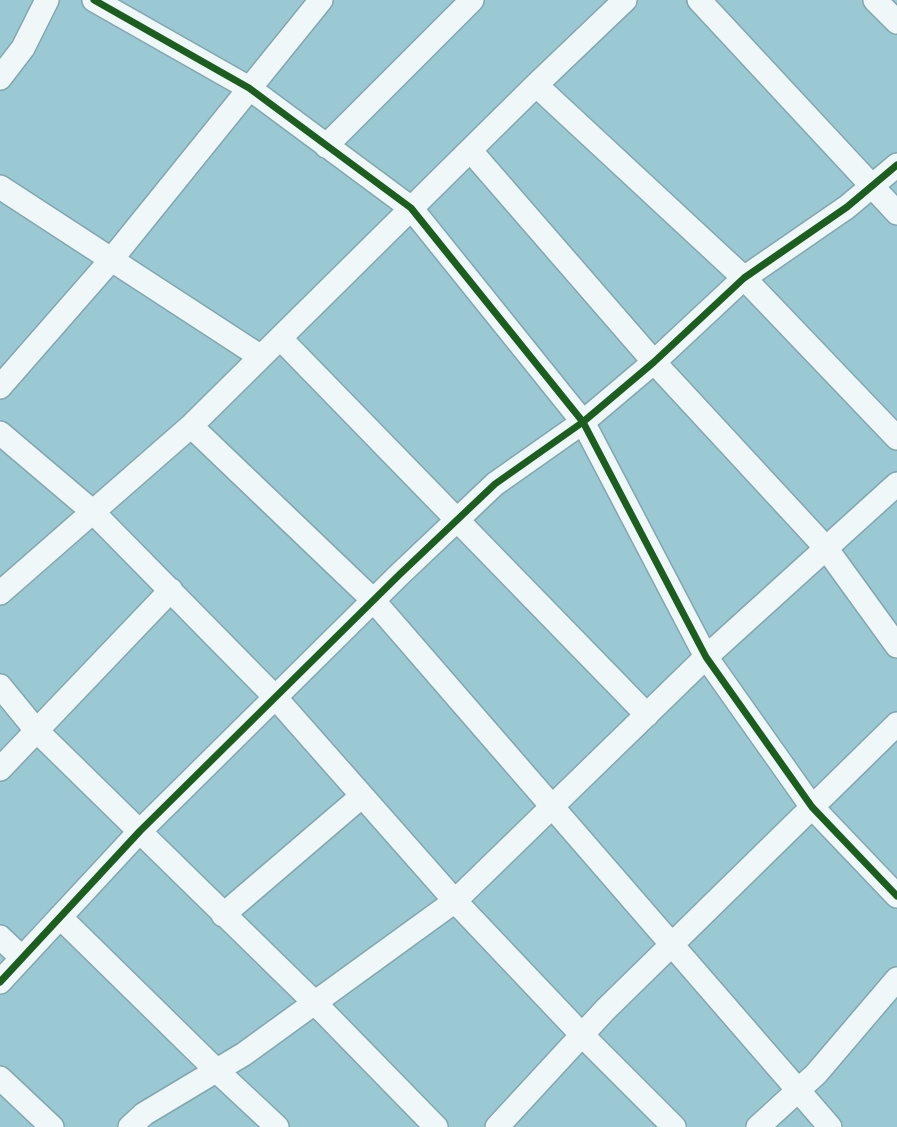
<!DOCTYPE html>
<html>
<head>
<meta charset="utf-8">
<style>
	body { margin:0 }
	canvas { display:block; background:#9ac8d3 }
</style>
</head>
<body>
<canvas width="897" height="1127"></canvas>
<script>
const ctx = document.querySelector('canvas').getContext('2d');
ctx.lineJoin = 'round';
const poly = rows => new Path2D(rows.map(r => 'M' + r).join(''));
function trace(path, color, width, dash) { ctx.strokeStyle = color; ctx.lineWidth = width; ctx.lineCap = dash ? 'butt' : 'round'; ctx.setLineDash(dash || []); ctx.stroke(path); }
const minor = poly([
	[94,0,249,88,411,208,583,422,706,657,812,807,897,896],
	[699,0,897,213],
	[875,0,897,22],
	[0,78,23,48,47,0],
	[536,85,744,278,897,438],
	[326,146,472,0],
	[470,150,654,362,826,548,897,646],
	[0,187,261,357],
	[280,338,647,715],
	[0,387,111,260,321,0],
	[191,426,373,600,830,1127],
	[0,433,92,511,275,697,455,901,583,1036,674,1127],
	[0,593,191,426,536,85,625,0],
	[0,686,36,730,315,1003,436,1127],
	[0,769,171,590],
	[223,915,362,796],
	[60,917,216,1070,277,1127],
	[0,937,22,958],
	[0,982,140,831,399,575,495,484,583,422,654,362,744,278,847,207,897,165],
	[0,1078,52,1127],
	[130,1127,144,1114,244,1054,455,901,706,657,897,484],
	[497,1127,605,1010,897,724],
	[758,1127,816,1074,897,979]
]);
trace(minor, '#82a7af', 26);
trace(minor, '#f0f7f8', 23);
trace(poly([
	[94,0,249,88,411,208,583,422,706,657,812,807,897,896],
	[0,982,140,831,399,575,495,484,583,422,654,362,744,278,847,207,897,165]
]), '#1b5e20', 7);
</script>
</body>
</html>
